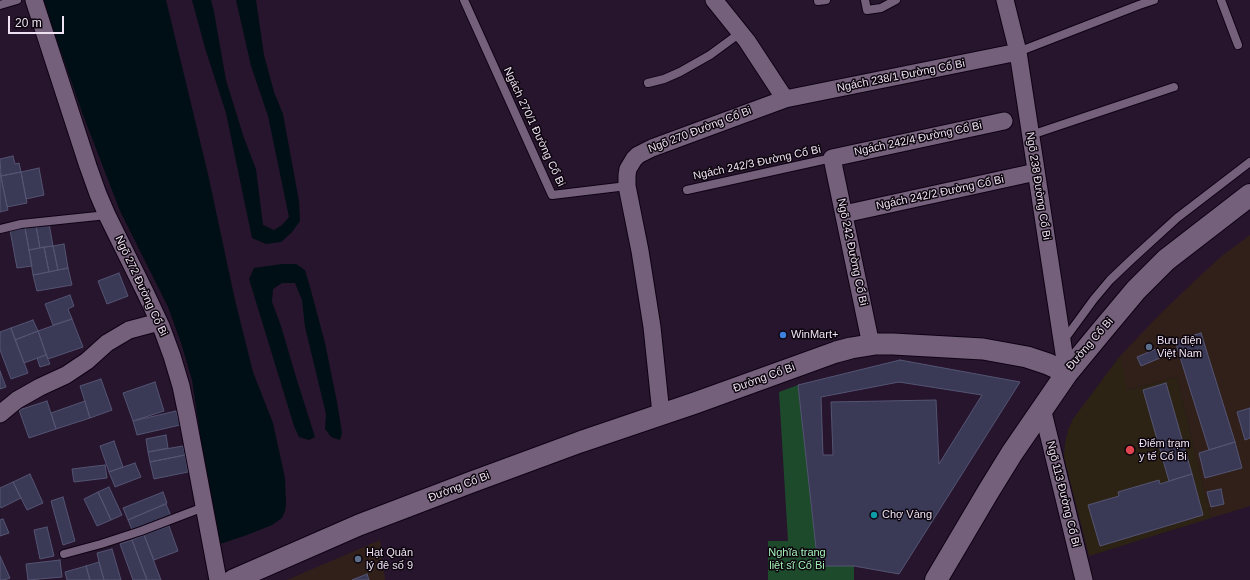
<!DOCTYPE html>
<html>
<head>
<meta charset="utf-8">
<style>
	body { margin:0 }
	#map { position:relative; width:1250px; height:580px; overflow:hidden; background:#27152d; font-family:Helvetica,sans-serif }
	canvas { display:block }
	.scale { position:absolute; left:8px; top:16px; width:56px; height:18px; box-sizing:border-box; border:2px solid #eee2f2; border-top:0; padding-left:5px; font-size:12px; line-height:14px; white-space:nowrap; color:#eee2f2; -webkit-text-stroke:3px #0c050e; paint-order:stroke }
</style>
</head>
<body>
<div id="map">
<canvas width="1250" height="580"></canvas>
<div class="scale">20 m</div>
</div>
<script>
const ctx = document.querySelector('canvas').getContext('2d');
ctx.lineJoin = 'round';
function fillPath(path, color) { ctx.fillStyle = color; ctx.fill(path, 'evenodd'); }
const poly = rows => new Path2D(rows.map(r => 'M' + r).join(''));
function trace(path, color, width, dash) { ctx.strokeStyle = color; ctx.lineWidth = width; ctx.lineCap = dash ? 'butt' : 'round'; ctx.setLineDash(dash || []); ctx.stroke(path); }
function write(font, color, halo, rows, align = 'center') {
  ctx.font = font + ' Helvetica,sans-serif'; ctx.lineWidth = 3; ctx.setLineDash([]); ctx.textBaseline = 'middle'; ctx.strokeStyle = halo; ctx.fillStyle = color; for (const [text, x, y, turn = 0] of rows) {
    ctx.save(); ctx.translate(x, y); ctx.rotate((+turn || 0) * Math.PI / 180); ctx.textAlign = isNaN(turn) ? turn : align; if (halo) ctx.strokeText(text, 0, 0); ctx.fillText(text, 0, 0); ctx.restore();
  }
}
fillPath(poly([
	[1250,235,1250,506,1211,518,1177,377,1126,390,1120,356,1161,313,1202,274,1223,255],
	[380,540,385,580,286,580,289,579]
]), '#31201a');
fillPath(poly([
	[1120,356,1127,390,1177,377,1211,518,1089,556,1064,457,1065,443,1068,430,1073,419]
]), '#2d2314');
fillPath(poly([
	[798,385,818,566,854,566,854,580,768,580,768,541,788,541,779,392]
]), '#1d4a2b');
fillPath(poly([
	[43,0,166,0,208,174,235,300,253,372,273,423,285,478,286,504,285,511,282,518,272,525,247,535,220,544,217,536,206,475,192,380,181,343,168,307,120,211,83,115],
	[192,0,211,0,214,12,226,80,244,138,256,169,263,225,274,230,282,225,289,217,268,116,251,66,236,0,256,0,264,55,274,92,283,114,299,201,300,221,292,232,281,242,266,244,252,238,226,113,205,48],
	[282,264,296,264,305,270,310,287,325,343,337,402,342,433,340,440,331,437,325,429,326,414,305,327,302,300,295,283,282,283,273,289,272,302,281,326,296,377,315,437,309,440,299,437,294,426,249,279,254,268]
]), '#000f15');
const building = poly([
	[13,156,15,164,19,163,21,172,1,176,0,159,13,156],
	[39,168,44,195,26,199,21,172,39,168],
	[21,172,27,203,7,207,1,176,21,172],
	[0,173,8,210,0,212,0,173],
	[49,223,53,246,40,248,36,226,49,223],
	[36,226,40,248,29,250,25,228,36,226],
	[25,228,32,266,17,268,10,230,25,228],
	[64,244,68,268,58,270,53,246,64,244],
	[53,246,58,270,49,272,44,247,53,246],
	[44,247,49,272,33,275,29,250,44,247],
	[68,268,72,285,37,291,33,275,68,268],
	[119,273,128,296,107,304,98,281,119,273],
	[70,295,74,306,68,309,72,319,53,325,45,304,70,295],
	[72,319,83,347,48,359,38,331,72,319],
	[33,320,38,331,15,340,11,328,33,320],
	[11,328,28,373,11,379,0,350,0,332,11,328],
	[38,331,46,355,24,363,15,340,38,331],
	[1201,333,1235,442,1209,450,1175,341,1201,333],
	[1156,349,1160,358,1141,366,1137,357,1156,349],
	[46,355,50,364,40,367,37,358,46,355],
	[900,360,1020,382,899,574,854,566,818,566,798,385,900,360],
	[899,382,982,395,939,464,936,400,831,402,833,455,823,455,821,397,899,382],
	[0,371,6,387,0,389,0,371],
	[101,379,112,410,90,418,80,386,101,379],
	[155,382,164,411,133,421,123,393,155,382],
	[1166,383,1192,474,1169,481,1143,390,1166,383],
	[47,401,56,429,29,438,19,410,47,401],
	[85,401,90,418,56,429,51,413,85,401],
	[1250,408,1250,438,1245,440,1237,412,1250,408],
	[176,411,180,425,137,435,133,421,176,411],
	[166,435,168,448,148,452,146,439,166,435],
	[114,441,123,467,109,472,100,446,114,441],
	[1235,442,1242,468,1205,478,1199,453,1235,442],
	[183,446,185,455,150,462,148,452,183,446],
	[185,455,188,472,154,479,150,462,185,455],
	[135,463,141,477,115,487,109,472,135,463],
	[105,465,107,478,74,482,72,469,105,465],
	[30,474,43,503,27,510,13,482,30,474],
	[1192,474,1203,515,1100,546,1088,505,1119,496,1118,492,1159,480,1160,484,1192,474],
	[13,482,21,498,1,508,0,506,0,488,13,482],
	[109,487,122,515,111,520,98,492,109,487],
	[1221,489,1224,504,1211,507,1207,492,1221,489],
	[98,492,111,520,97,526,84,499,98,492],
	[163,492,167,503,128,520,123,508,163,492],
	[63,497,75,541,63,545,51,501,63,497],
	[166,504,171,516,133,532,128,520,166,504],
	[3,519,9,533,0,536,0,520,3,519],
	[169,526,178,551,154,560,144,535,169,526],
	[47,527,54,556,40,559,34,530,47,527],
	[144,535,161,580,147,580,132,540,144,535],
	[132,540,147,580,133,580,120,544,132,540],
	[112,549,121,580,104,580,99,562,97,553,112,549],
	[0,556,10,578,4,580,0,580,0,556],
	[60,560,62,577,28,580,26,564,60,560],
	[99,562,104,580,90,580,86,566,99,562],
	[86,566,90,580,67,580,65,572,86,566],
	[367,574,369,580,352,580,367,574]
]);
fillPath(building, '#3a3a57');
trace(building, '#545473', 1);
const service = poly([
	[464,0,552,195,627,186],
	[865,0,867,10,881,8,896,0],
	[1221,0,1238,45],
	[818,1,826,0],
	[0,5,17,0],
	[1018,52,1139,5,1154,0],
	[648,83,664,79,680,72,710,55,740,33],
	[1031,135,1174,87],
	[687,190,832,158],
	[0,229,21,224,107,215],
	[1064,340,1094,299,1110,280,1131,260,1177,218,1250,162],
	[64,554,101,544,141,531,204,507]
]);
const minor = poly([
	[34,0,88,166,98,194,107,215,146,294,161,326,172,356,181,386,187,415,218,580],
	[1005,0,1018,52,1067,373],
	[785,99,1018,52],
	[844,214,1036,172],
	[871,345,832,158,1004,121],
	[1042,408,1084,580],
	[0,414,17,400,40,387,66,375,87,361,107,343,129,330,159,322],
	[661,414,652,327,640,251,627,186,627,175,628,169,634,159,638,155,652,148,785,99,747,41,714,0]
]);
const tertiary = poly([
	[233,580,359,525,469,483,580,442,695,403,836,352,851,348,876,344,893,344,983,349,1027,357,1048,364,1067,373]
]);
const secondary = poly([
	[936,580,988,492,1012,453,1067,373,1100,333,1136,290,1166,260,1250,195]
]);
trace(service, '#0f0214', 10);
trace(minor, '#0f0214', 19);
trace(tertiary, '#0f0214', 23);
trace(secondary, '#0f0214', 24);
trace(service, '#74607b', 8);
trace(minor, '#74607b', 17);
trace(tertiary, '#74607b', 21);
trace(secondary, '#74607b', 22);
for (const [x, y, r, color] of [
	[783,335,4,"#3f7fe0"],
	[1149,347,4,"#5c6f8a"],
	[1130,450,5,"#e0444e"],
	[874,515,4,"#0f9aa8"],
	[358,559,4,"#5c6f8a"]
]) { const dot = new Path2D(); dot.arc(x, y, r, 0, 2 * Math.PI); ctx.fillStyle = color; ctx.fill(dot); trace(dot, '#0c050e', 1.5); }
write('11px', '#eee2f2', '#0c050e', [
	["Ngách 238/1 Đường Cổ Bi",901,76,-11],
	["Ngách 270/1 Đường Cổ Bi",534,127,65],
	["Ngõ 270 Đường Cổ Bi",700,130,-21],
	["Ngách 242/4 Đường Cổ Bi",918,139,-12],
	["Ngách 242/3 Đường Cổ Bi",757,163,-12],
	["Ngõ 238 Đường Cổ Bi",1038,186,81],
	["Ngách 242/2 Đường Cổ Bi",940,193,-12],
	["Ngõ 242 Đường Cổ Bi",852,252,78],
	["Ngõ 272 Đường Cổ Bi",141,286,65],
	["Đường Cổ Bi",1090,344,-49],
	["Đường Cổ Bi",764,378,-20],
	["Đường Cổ Bi",459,487,-21],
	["Ngõ 113 Đường Cổ Bi",1063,494,76]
]);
write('11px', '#eee2f2', '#0c050e', [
	["WinMart+",791,335],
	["Bưu điện",1157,341],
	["Việt Nam",1157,354],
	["Điểm trạm",1139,444],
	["y tế Cổ Bi",1139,457],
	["Chợ Vàng",882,515],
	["Hạt Quản",366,553],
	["lý đê số 9",366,566]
], 'left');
write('11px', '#a4f2b7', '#0c050e', [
	["Nghĩa trang",797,553],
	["liệt sĩ Cổ Bi",797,566]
]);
</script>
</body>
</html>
